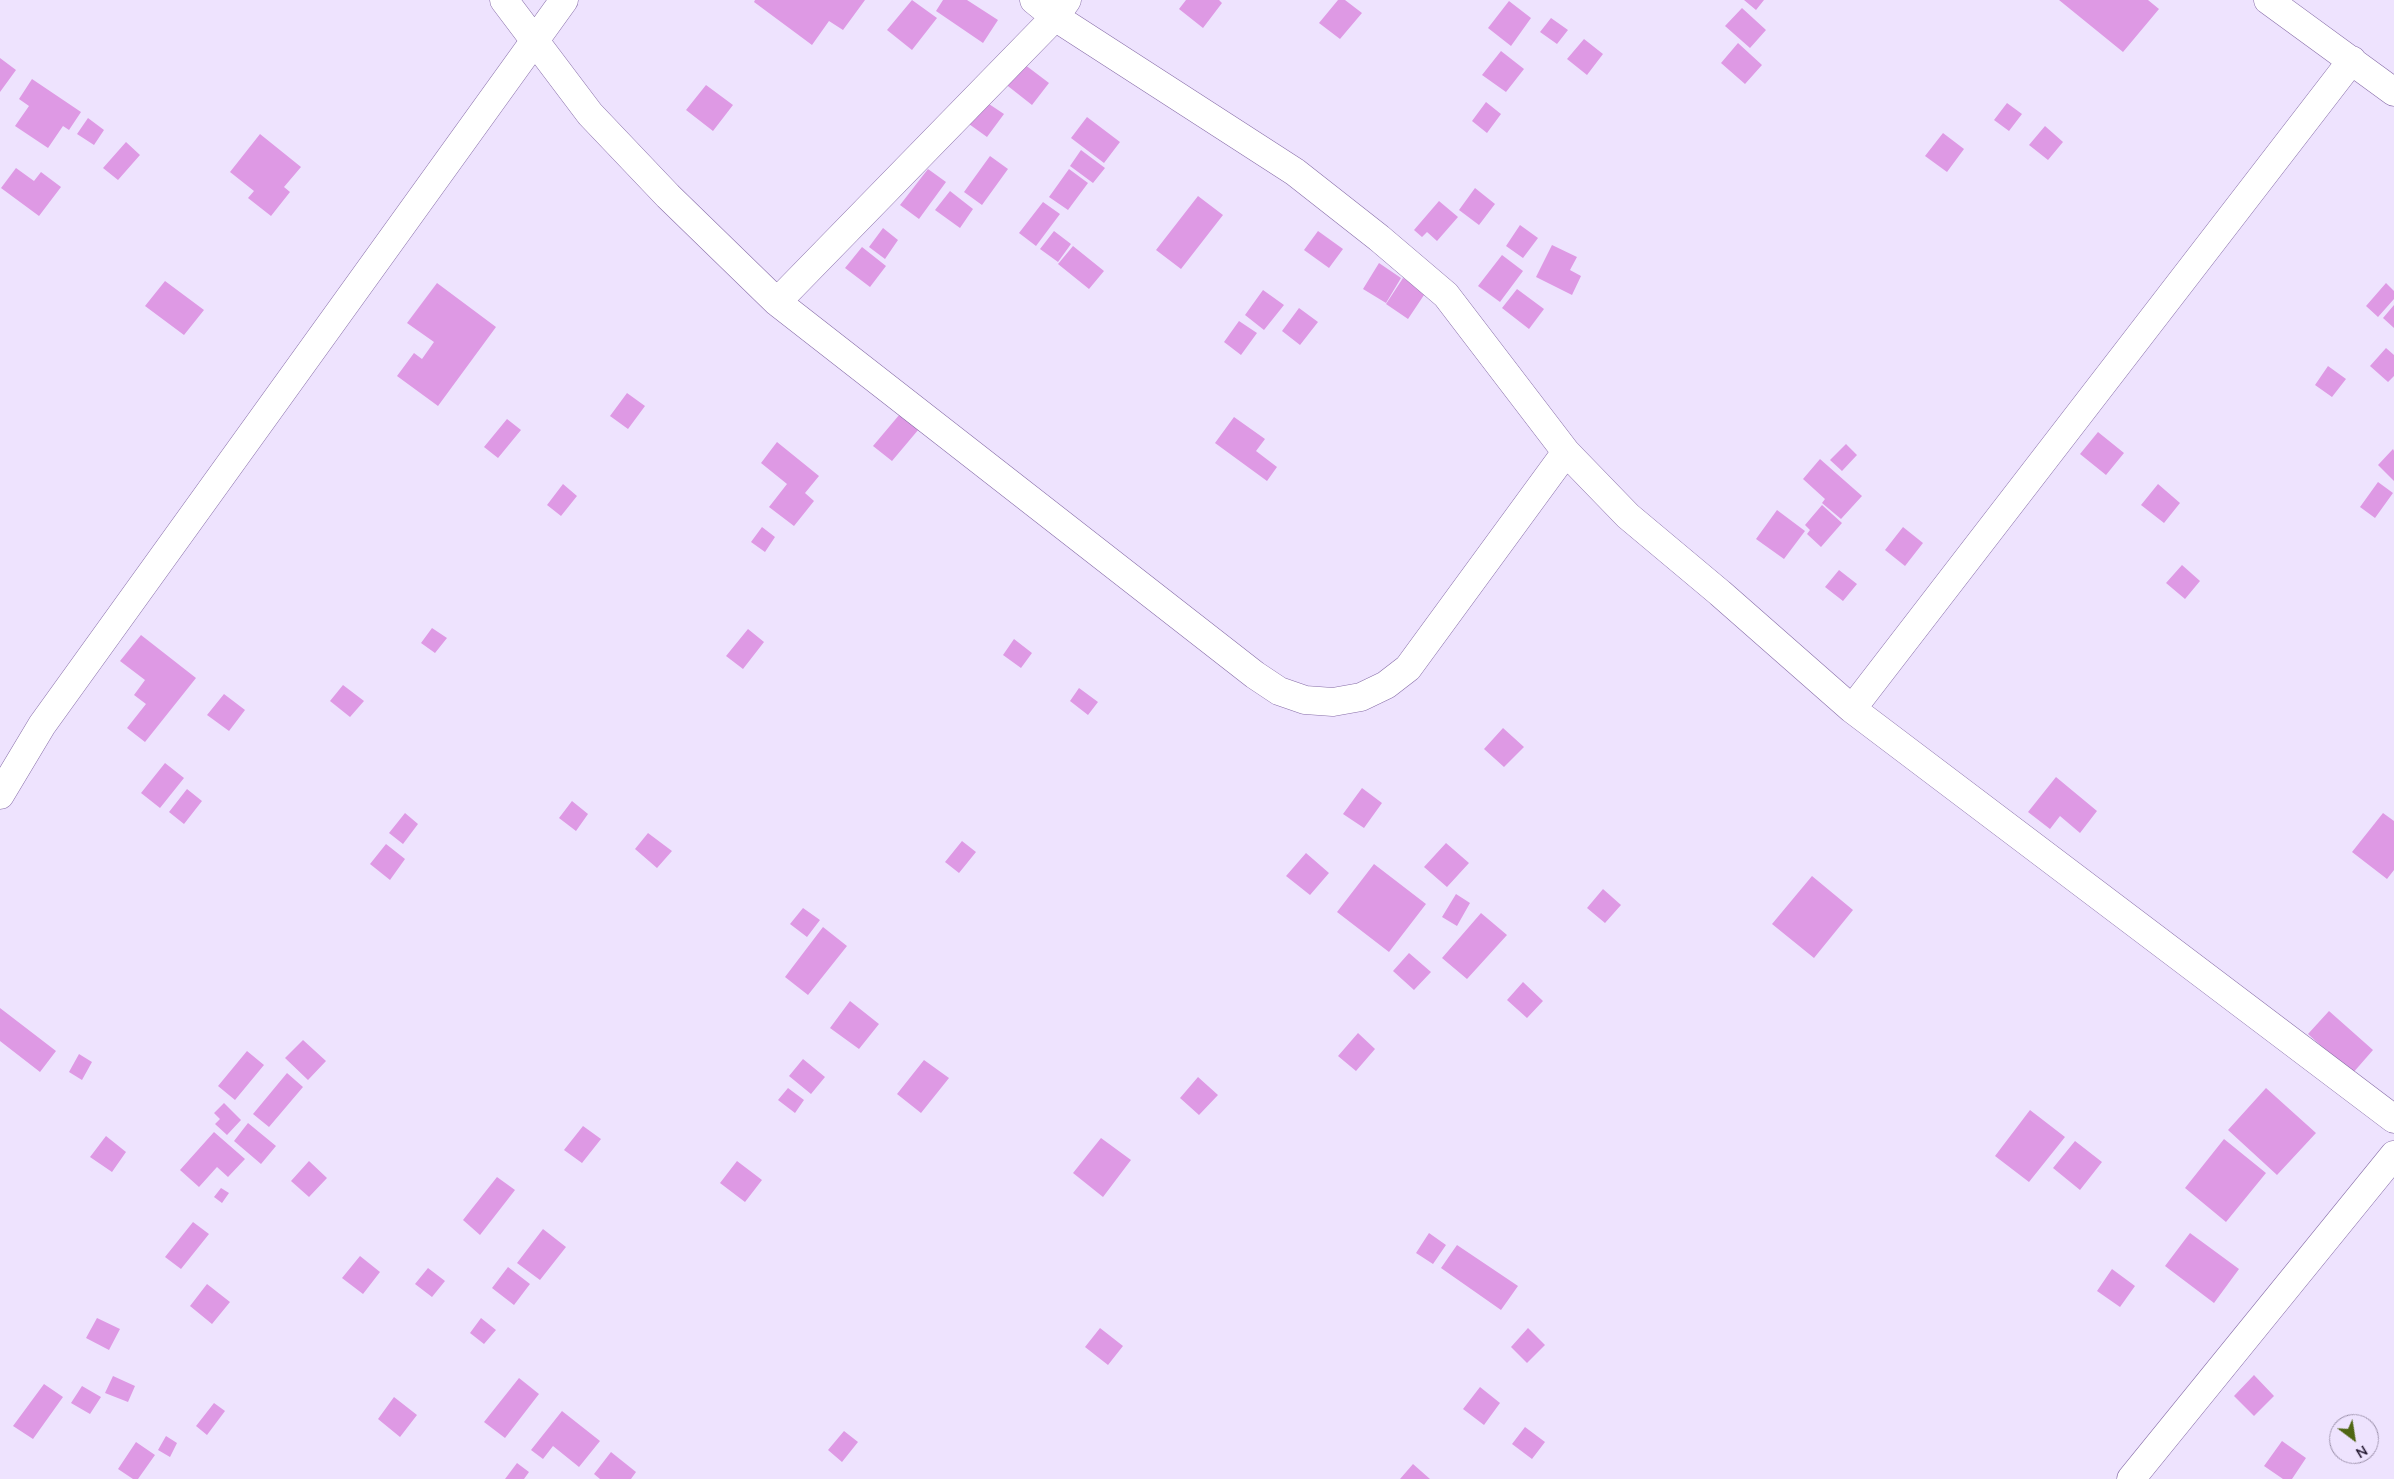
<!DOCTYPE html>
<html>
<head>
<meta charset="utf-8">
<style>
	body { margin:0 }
	#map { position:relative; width:2394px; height:1479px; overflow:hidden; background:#eee3fe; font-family:"Nunito Sans",sans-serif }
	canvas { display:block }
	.north { position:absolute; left:2329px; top:1414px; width:50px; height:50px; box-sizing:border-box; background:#eee3fe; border:1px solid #9e93ad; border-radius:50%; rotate:149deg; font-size:14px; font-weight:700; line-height:20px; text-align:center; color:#261b33 }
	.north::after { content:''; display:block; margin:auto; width:18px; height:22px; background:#506614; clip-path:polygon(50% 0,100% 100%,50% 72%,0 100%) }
</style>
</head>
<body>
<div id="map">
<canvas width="2394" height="1479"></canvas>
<div class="north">N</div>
</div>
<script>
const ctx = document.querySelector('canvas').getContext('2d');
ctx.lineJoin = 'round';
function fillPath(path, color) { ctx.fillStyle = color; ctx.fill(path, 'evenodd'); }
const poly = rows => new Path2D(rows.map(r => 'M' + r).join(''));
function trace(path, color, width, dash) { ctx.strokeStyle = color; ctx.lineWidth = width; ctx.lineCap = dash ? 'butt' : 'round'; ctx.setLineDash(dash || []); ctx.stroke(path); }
fillPath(poly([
	[755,0,865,0,843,30,829,21,812,45,754,2],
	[912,0,937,18,912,50,887,30],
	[943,0,967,0,998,20,983,43,936,11],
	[1186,0,1219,0,1222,3,1203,28,1179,9],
	[1338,0,1345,0,1362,13,1340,39,1319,23],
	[1744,0,1764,0,1756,10],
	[2059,0,2148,0,2159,9,2123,52],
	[1509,1,1531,18,1511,46,1488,28],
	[1742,8,1766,30,1750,48,1725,26],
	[1551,18,1568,30,1557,44,1540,32],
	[1584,39,1603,54,1587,75,1567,59],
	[1738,43,1762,65,1745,84,1721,63],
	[1501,51,1524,69,1506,92,1482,75],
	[0,58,16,70,0,92],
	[1016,58,1049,83,1032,105,999,79],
	[32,79,81,112,69,130,63,126,48,148,15,126,29,106,19,99],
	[706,85,733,105,713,131,686,110],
	[986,102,1004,114,987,137,969,124],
	[1486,102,1501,114,1487,133,1472,121],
	[2007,103,2022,114,2009,131,1994,120],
	[1087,117,1120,142,1104,163,1071,138],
	[88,118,104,130,94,145,77,134],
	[2045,126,2063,142,2048,160,2029,145],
	[1943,133,1964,149,1947,172,1925,156],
	[260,134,301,167,284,187,290,192,271,216,248,198,254,191,230,172],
	[126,142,140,155,118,180,103,168],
	[1081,150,1105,168,1093,183,1070,166],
	[990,156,1008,169,982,205,964,192],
	[16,168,34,181,41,172,61,187,39,216,1,188],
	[928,169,946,182,919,219,900,205],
	[1069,169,1088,183,1068,210,1049,197],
	[1475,188,1495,204,1479,225,1459,210],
	[950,191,973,209,960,228,935,210],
	[1198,196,1223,215,1181,269,1156,250],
	[1439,201,1458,217,1437,241,1427,232,1422,237,1414,230],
	[1043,202,1060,214,1036,246,1019,233],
	[1520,225,1538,238,1523,258,1506,246],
	[883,228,898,240,885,259,869,247],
	[1054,231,1071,244,1058,262,1040,249],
	[1318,231,1343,249,1329,268,1304,250],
	[1552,245,1577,257,1570,270,1581,276,1572,295,1536,277],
	[1073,246,1104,271,1089,289,1058,264],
	[862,247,886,266,870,287,845,268],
	[1502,255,1523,271,1500,302,1478,286],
	[1379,263,1401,278,1386,303,1363,289],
	[1403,278,1426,292,1408,319,1386,304],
	[165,281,204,310,184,335,145,306],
	[437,283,496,327,438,406,397,376,414,353,422,359,434,342,407,323],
	[2386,283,2394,291,2394,299,2378,317,2366,306],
	[1517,289,1544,309,1529,329,1502,308],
	[1263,290,1284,305,1264,330,1245,315],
	[2394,305,2394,328,2383,318],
	[1299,308,1318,322,1300,345,1282,331],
	[1239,321,1257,333,1241,355,1224,342],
	[2386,348,2394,355,2394,376,2388,382,2370,366],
	[2328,366,2346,379,2332,397,2315,385],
	[627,393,645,406,628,429,610,416],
	[905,408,924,423,892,461,873,446],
	[1234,417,1265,439,1256,451,1277,467,1267,481,1215,443],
	[507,419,521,430,498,458,484,447],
	[2098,432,2124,453,2106,475,2080,454],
	[777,442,819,476,805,493,814,501,794,526,769,507,787,484,761,463],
	[1846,444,1857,455,1842,471,1830,460],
	[2393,449,2394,451,2394,481,2378,465],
	[1820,459,1862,496,1841,519,1822,503,1825,499,1803,479],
	[2378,482,2393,493,2375,518,2360,507],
	[563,484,577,496,561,516,547,505],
	[2158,484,2180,503,2164,523,2141,505],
	[1822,505,1842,523,1821,547,1807,534,1810,530,1805,525],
	[1777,510,1805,531,1784,559,1756,539],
	[762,527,775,537,765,552,751,542],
	[1903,527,1923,543,1905,566,1885,550],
	[2182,565,2200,581,2185,599,2166,583],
	[1839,570,1857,584,1843,601,1825,587],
	[432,628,447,638,435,653,421,643],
	[748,629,764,642,743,669,726,656],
	[141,635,196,678,145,742,127,728,146,704,134,695,145,680,120,661],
	[1014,639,1032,653,1021,668,1003,655],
	[343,685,364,701,350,717,330,701],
	[1079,688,1098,702,1088,715,1070,701],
	[224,694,245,710,229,731,207,715],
	[1503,728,1524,747,1504,767,1484,749],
	[165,763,184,778,160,808,141,793],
	[2056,777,2097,811,2080,833,2060,816,2050,829,2028,812],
	[1362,788,1382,803,1364,828,1343,814],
	[187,789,202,801,184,824,169,812],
	[572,801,588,814,576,831,559,818],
	[405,813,418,824,403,844,389,833],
	[2383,813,2394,821,2394,870,2387,879,2352,852],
	[648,833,672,851,657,868,635,849],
	[962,841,976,852,959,873,945,862],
	[1446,843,1469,863,1447,887,1424,867],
	[386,844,405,859,390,880,370,864],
	[1306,853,1329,873,1310,895,1286,876],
	[1374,864,1426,904,1389,952,1337,912],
	[1812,876,1853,910,1814,958,1772,924],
	[1603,889,1621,905,1605,923,1587,908],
	[1456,894,1470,903,1457,926,1442,917],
	[803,908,820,920,807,937,790,924],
	[1481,913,1507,935,1467,979,1442,958],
	[823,927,847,946,808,995,785,977],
	[1409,953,1431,972,1414,990,1393,971],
	[1523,982,1543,1001,1527,1018,1507,1000],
	[850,1001,879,1024,859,1049,830,1028],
	[0,1008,56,1051,40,1072,0,1041],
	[2329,1011,2373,1050,2352,1074,2308,1034],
	[1358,1033,1375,1049,1356,1071,1338,1056],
	[303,1040,326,1061,308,1080,285,1058],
	[247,1051,264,1065,235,1100,218,1086],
	[79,1054,92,1062,82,1080,69,1072],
	[803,1059,825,1077,811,1094,789,1076],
	[924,1060,949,1078,921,1113,897,1094],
	[287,1073,303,1087,269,1127,253,1114],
	[1198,1077,1218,1095,1199,1115,1180,1098],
	[788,1088,804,1100,795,1113,778,1100],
	[2266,1088,2316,1133,2277,1175,2228,1130],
	[224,1103,241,1120,227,1135,215,1124,220,1119,214,1113],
	[2030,1110,2065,1137,2029,1182,1995,1156],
	[248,1123,276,1146,261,1164,234,1141],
	[583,1126,601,1139,582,1163,564,1150],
	[214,1132,245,1159,228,1177,217,1167,199,1187,180,1170],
	[106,1136,126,1152,112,1172,90,1157],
	[1101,1138,1131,1160,1103,1197,1073,1173],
	[2224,1139,2266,1173,2226,1222,2185,1188],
	[2075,1141,2102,1162,2080,1190,2053,1168],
	[309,1161,327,1178,309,1197,291,1181],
	[737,1161,762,1180,745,1202,720,1183],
	[497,1177,515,1190,480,1235,463,1220],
	[221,1188,229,1193,222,1203,214,1197],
	[193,1222,209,1234,181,1269,165,1257],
	[543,1229,566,1247,540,1280,517,1263],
	[1429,1233,1446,1245,1433,1264,1416,1253],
	[2190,1233,2239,1269,2214,1303,2165,1266],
	[1457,1245,1518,1286,1501,1310,1441,1268],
	[360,1256,380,1272,363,1294,342,1278],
	[508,1267,530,1284,514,1305,492,1288],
	[428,1268,445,1281,432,1297,415,1284],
	[2112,1269,2135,1286,2120,1307,2097,1291],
	[207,1284,230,1302,212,1324,190,1306],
	[97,1318,120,1329,109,1350,86,1338],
	[481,1318,496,1330,484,1344,470,1333],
	[1100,1328,1123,1346,1108,1365,1085,1347],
	[1528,1328,1545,1345,1527,1363,1511,1347],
	[2254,1375,2274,1396,2254,1416,2234,1396],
	[113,1376,135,1386,128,1402,105,1393],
	[519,1378,539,1394,505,1438,484,1422],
	[44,1384,63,1397,33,1439,13,1426],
	[82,1386,101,1397,90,1414,71,1403],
	[1480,1387,1500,1403,1484,1425,1463,1409],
	[394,1397,417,1415,400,1437,378,1419],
	[214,1403,225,1411,207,1435,196,1426],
	[562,1411,600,1441,579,1467,553,1446,543,1459,531,1450],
	[1525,1427,1545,1442,1532,1459,1512,1444],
	[844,1431,858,1442,842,1462,828,1450],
	[166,1436,177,1443,170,1457,158,1450],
	[2282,1441,2306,1458,2292,1479,2283,1479,2264,1466],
	[136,1442,155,1455,138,1479,133,1479,118,1469],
	[611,1452,636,1472,631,1479,600,1479,594,1474],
	[517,1463,529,1472,524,1479,505,1479],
	[1413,1464,1430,1479,1400,1479]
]), '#de99e4');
const street = poly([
	[504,0,590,114,668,196,777,302,1255,675,1279,691,1305,700,1333,702,1361,697,1386,685,1408,668,1566,452],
	[1034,0,1055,17,1295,172,1379,238,1446,295,1566,452,1628,516,1720,593,1852,709,2394,1119],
	[2268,0,2394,92],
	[777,302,1055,17,1067,0],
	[1852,709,2352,60],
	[0,795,42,725,564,0],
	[2131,1479,2394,1155]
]);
trace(street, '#876da8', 29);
trace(street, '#fff', 28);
</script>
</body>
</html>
